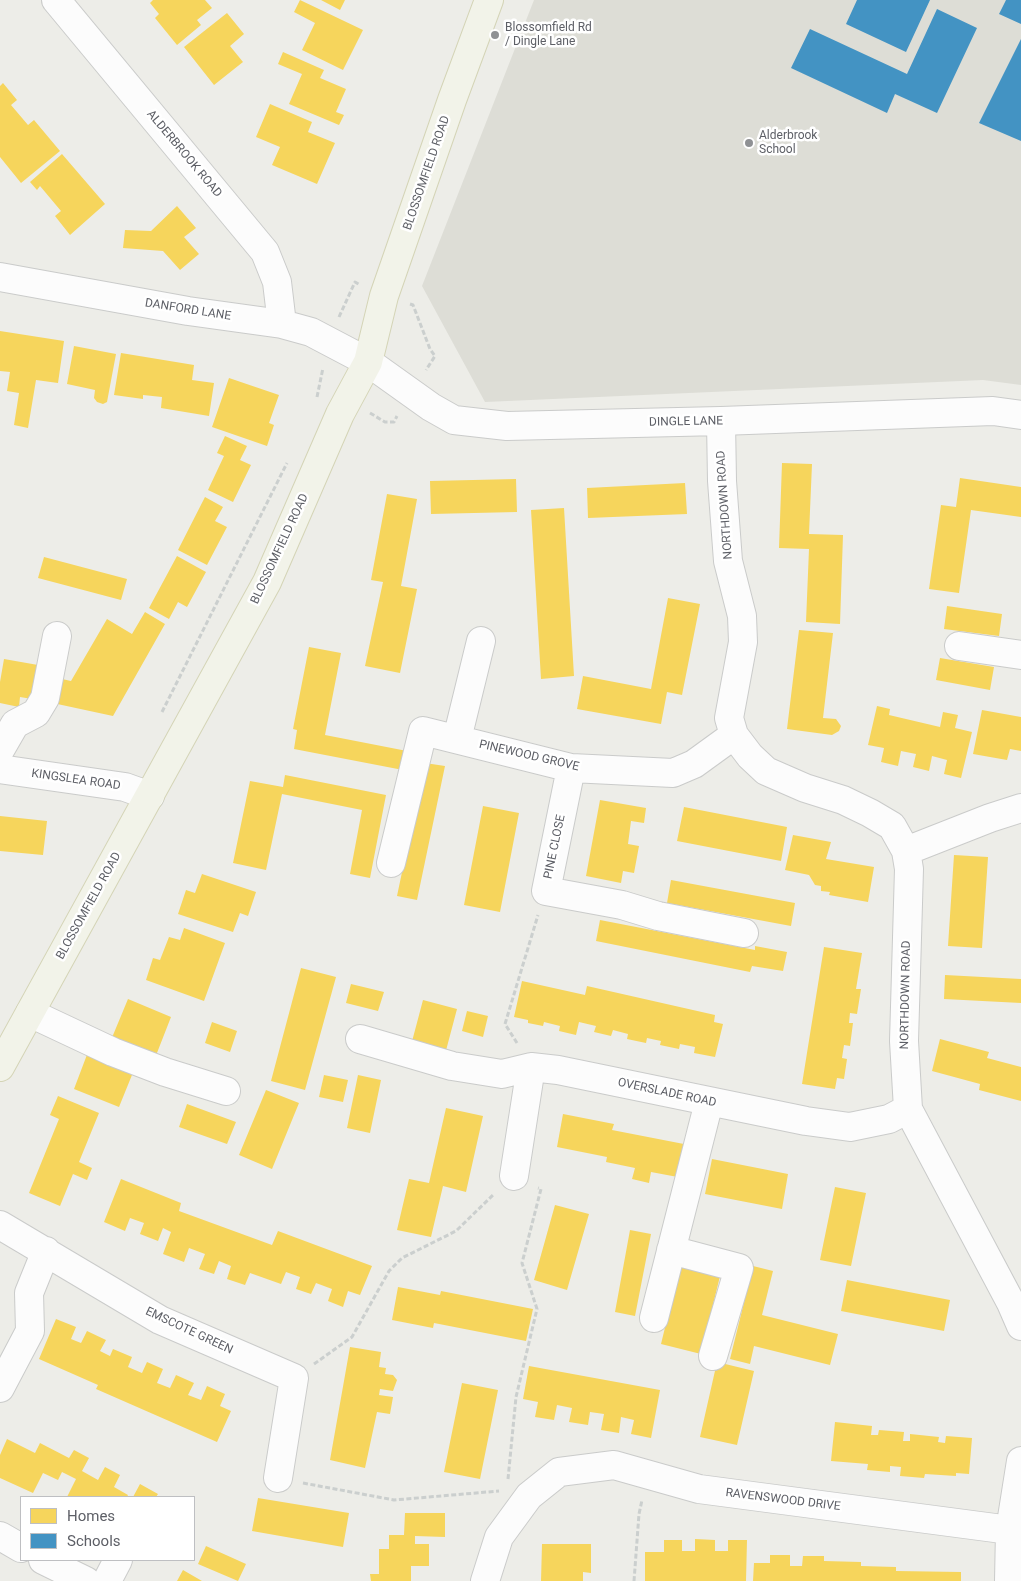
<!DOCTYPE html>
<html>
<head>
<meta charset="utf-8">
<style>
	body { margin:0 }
	#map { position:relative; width:1021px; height:1581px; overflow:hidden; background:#edede8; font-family:Roboto,sans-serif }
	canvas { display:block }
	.legend { position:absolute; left:20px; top:1496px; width:175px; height:65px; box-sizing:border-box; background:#fff; border:1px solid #bebfc2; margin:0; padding:6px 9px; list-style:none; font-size:15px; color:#5d5f66 }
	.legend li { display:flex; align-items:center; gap:10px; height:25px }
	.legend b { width:25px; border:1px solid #bebfc2 }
</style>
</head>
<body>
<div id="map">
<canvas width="1021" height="1581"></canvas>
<ul class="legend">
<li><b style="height:14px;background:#f6d55c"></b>Homes</li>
<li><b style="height:14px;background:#4393c3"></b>Schools</li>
</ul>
</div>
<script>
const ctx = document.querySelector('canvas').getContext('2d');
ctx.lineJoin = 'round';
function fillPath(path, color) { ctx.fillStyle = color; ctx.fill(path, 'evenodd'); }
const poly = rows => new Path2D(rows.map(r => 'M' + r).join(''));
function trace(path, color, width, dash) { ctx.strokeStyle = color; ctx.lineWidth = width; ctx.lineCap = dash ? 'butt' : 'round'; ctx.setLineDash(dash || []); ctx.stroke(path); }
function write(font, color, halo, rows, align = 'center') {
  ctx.font = font + ' Roboto,sans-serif'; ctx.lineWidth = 5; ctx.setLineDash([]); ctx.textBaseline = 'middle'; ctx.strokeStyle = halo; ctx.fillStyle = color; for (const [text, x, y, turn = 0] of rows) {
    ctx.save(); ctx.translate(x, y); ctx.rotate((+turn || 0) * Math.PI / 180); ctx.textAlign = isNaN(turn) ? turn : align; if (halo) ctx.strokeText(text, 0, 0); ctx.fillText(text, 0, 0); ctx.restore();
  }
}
fillPath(poly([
	[534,0,1021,0,1021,385,983,380,485,402,422,286]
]), '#ddddd6');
fillPath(poly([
	[153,0,205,0,212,8,197,20,201,25,177,45,155,18,159,14,150,3],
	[300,0,363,30,343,70,302,50,315,23,294,12],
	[321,0,345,0,340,10],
	[227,13,244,34,230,46,243,62,214,85,184,47],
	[283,52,324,70,320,78,346,89,336,112,344,115,339,125,289,104,302,74,278,64],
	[3,83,17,100,11,105,28,125,34,120,60,151,21,183,0,157,0,86],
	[270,104,312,122,308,132,335,143,317,184,272,165,280,147,256,137],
	[62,154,105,204,70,235,55,216,61,211,40,186,37,190,30,182],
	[177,206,196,228,184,237,199,254,180,270,163,251,123,248,125,230,151,231],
	[0,331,64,341,58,383,36,380,28,428,14,425,19,393,7,391,10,372,0,371],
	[74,346,116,354,107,402,103,404,97,402,94,398,95,390,67,384],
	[121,353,194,365,192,380,214,383,209,416,161,408,162,397,143,395,143,399,114,395],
	[229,378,279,395,269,423,274,425,267,446,212,427],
	[225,436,247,446,240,460,251,465,233,502,208,490,224,456,217,453],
	[782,463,812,464,809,534,843,535,840,624,806,622,809,549,779,548],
	[960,478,1021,487,1021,517,971,510,959,593,929,589,941,505,956,507],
	[516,479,517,512,431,514,430,481],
	[685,483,687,514,588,518,587,488],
	[387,494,417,499,401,586,417,589,400,673,365,666,383,582,371,580],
	[205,497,223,507,215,521,227,527,207,565,178,550],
	[564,508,574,676,541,679,531,510],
	[177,556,206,572,187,607,178,602,169,619,149,608],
	[44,557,127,579,121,600,38,578],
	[668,598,700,604,682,695,667,692,661,724,577,709,583,676,651,689],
	[947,606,1002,614,999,636,944,629],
	[145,612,165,624,113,716,48,702,53,677,71,681,107,619,132,634],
	[799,630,833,633,823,718,836,719,841,726,839,731,832,735,787,729],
	[309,647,341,653,325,735,407,751,403,770,294,749,297,730,293,729],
	[940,658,994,667,990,690,936,680],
	[4,659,38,665,32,699,20,697,19,707,0,703,0,682],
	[877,706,890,709,889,715,940,727,943,712,958,715,955,728,972,732,961,778,944,774,947,760,932,756,929,771,913,767,916,754,901,751,898,766,881,762,884,748,868,745],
	[982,710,1021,717,1021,751,1010,749,1007,760,973,754],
	[425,763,445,766,417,900,397,896],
	[285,775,386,795,370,878,350,874,362,810,282,794,266,870,233,863,250,781,283,787],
	[600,800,646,808,644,823,631,821,628,844,639,846,634,873,623,871,621,883,586,876],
	[483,806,519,813,500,912,464,905],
	[684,807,787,827,781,861,677,841],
	[0,816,47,821,43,855,0,851],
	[793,835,831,842,826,859,874,867,868,902,829,895,830,892,821,891,821,886,815,885,809,875,785,870],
	[954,855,988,857,982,948,948,946],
	[202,874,256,892,248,916,240,913,233,932,178,914,186,890,195,893],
	[671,880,795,903,791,926,667,903],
	[600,920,755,950,755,946,787,952,783,971,752,966,750,972,596,941],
	[184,928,225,943,204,1001,146,980,153,958,160,960,169,937,180,940],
	[824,947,862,953,856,989,861,989,857,1014,850,1013,849,1023,853,1023,850,1046,844,1045,842,1058,847,1059,844,1079,837,1078,835,1089,802,1084],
	[301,968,336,977,305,1090,271,1081],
	[945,975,1021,979,1021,1003,944,999],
	[522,981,585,995,587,986,715,1015,714,1022,723,1024,715,1057,694,1053,695,1047,680,1044,679,1049,660,1045,661,1041,647,1038,646,1043,627,1039,628,1034,613,1030,611,1036,594,1032,596,1026,579,1022,576,1035,559,1031,560,1026,544,1022,543,1026,528,1023,528,1020,514,1017],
	[351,984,384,992,378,1011,346,1003],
	[128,999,171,1017,155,1058,111,1040],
	[423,1000,457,1009,444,1058,410,1049],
	[467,1011,488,1016,483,1037,462,1031],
	[212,1022,237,1031,230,1052,205,1043],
	[940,1039,989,1052,987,1058,1021,1067,1021,1101,979,1090,980,1084,932,1071],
	[88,1052,134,1070,119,1107,74,1089],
	[324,1075,348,1080,343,1102,319,1097],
	[358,1075,381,1080,370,1133,347,1128],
	[266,1090,299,1103,272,1169,239,1155],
	[58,1096,99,1113,79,1162,92,1168,87,1180,73,1174,60,1206,29,1193,59,1119,50,1115],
	[187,1104,236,1122,227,1144,179,1127],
	[446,1108,483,1116,466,1192,443,1186,431,1237,397,1230,409,1179,429,1183],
	[563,1114,614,1124,612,1130,689,1145,683,1178,651,1172,649,1183,632,1179,635,1168,606,1162,607,1157,557,1147],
	[712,1159,788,1174,782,1209,705,1194],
	[121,1179,181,1203,179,1211,272,1245,278,1231,372,1266,360,1295,348,1291,343,1307,328,1301,332,1289,316,1283,311,1294,296,1289,300,1277,286,1272,281,1284,250,1273,245,1285,227,1279,231,1266,219,1261,214,1274,199,1269,205,1254,189,1248,184,1262,163,1254,171,1232,163,1228,158,1241,140,1234,144,1223,130,1218,125,1231,104,1222],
	[835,1187,866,1193,851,1266,820,1260],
	[555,1205,589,1214,567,1290,534,1280],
	[630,1230,651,1234,635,1316,615,1312],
	[681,1262,721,1272,701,1354,661,1344],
	[753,1266,773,1271,762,1315,838,1334,830,1365,754,1346,750,1364,730,1359],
	[847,1280,950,1300,944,1331,841,1311],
	[398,1287,440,1295,441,1291,533,1309,526,1341,434,1323,433,1328,392,1320],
	[56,1319,76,1327,71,1339,81,1343,87,1331,106,1340,100,1351,110,1356,113,1349,132,1357,128,1367,142,1373,147,1362,163,1369,157,1383,170,1388,176,1375,194,1383,188,1395,201,1400,207,1386,225,1394,220,1406,231,1411,217,1442,96,1389,98,1385,39,1359],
	[350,1347,381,1352,379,1367,386,1368,385,1374,393,1375,397,1380,393,1391,380,1389,379,1395,393,1397,390,1414,377,1412,365,1468,330,1460],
	[717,1362,754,1371,737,1445,700,1437],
	[529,1366,660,1390,651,1438,631,1434,634,1420,621,1417,619,1433,601,1430,604,1414,590,1412,588,1425,569,1422,572,1408,557,1405,554,1420,535,1417,538,1402,523,1399],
	[462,1383,498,1390,480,1479,444,1472],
	[835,1422,872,1426,871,1435,878,1435,879,1430,904,1432,903,1441,910,1441,910,1434,939,1437,938,1442,945,1443,946,1436,972,1438,969,1474,956,1473,956,1476,925,1474,924,1478,900,1476,901,1467,890,1466,890,1472,867,1470,868,1464,831,1461],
	[7,1439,35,1453,40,1443,69,1458,74,1450,89,1458,82,1471,98,1480,105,1467,120,1475,114,1487,128,1495,127,1497,67,1497,76,1479,62,1472,58,1480,43,1473,33,1493,0,1478,0,1455],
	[140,1484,158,1494,156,1497,133,1497],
	[258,1498,349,1513,343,1547,252,1531],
	[405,1513,445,1513,445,1537,415,1536,415,1544,429,1544,429,1566,411,1566,411,1581,371,1581,370,1574,379,1574,379,1549,389,1549,389,1535,404,1535],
	[695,1539,715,1540,715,1551,728,1551,728,1540,747,1540,746,1581,645,1581,645,1552,664,1552,664,1540,682,1540,682,1551,695,1551],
	[542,1544,591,1544,591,1573,583,1572,583,1581,541,1581],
	[206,1546,246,1564,238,1581,198,1564],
	[770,1555,790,1555,790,1566,802,1566,803,1556,824,1556,824,1561,861,1562,861,1566,896,1567,896,1571,961,1572,961,1581,753,1581,754,1563,770,1563],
	[183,1570,202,1581,177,1581]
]), '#f6d55c');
fillPath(poly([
	[857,0,930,0,906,52,846,24],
	[1006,0,1021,0,1021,24,999,14],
	[937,9,977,28,937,113,895,94,887,113,791,68,810,29,907,74],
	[1021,39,1021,141,979,123]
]), '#4393c3');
const minor = poly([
	[56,0,265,252,277,282,282,324],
	[0,277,188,311,282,324,311,332,368,362,431,407,454,420,507,426,721,421,993,411,1021,415],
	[721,421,722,481,728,561,742,616,743,642,729,718,734,735,750,756,766,771,805,788,843,800,870,813,892,826,906,851,909,869,904,1041,908,1109,1011,1303,1021,1326],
	[959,646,1021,655],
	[457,739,481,641],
	[0,750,15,724,36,713,45,698,57,636],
	[571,768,546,891,622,905,658,916,744,933],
	[0,769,125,787,150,796],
	[906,851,990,818,1021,808],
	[391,863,423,731,571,768,673,773,694,764,734,735],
	[30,1013,113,1052,165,1072,226,1091],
	[360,1039,452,1066,502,1074,531,1067],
	[514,1176,531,1067,558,1070,806,1121,850,1127,889,1119,908,1109],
	[0,1225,160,1320,294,1378,278,1478],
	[671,1250,739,1268,713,1356],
	[654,1318,709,1102],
	[0,1388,30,1331,29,1293,46,1251],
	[0,1536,21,1548],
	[43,1560,86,1581],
	[107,1581,118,1560],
	[485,1581,499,1537,529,1496,559,1472,614,1465,699,1489,1010,1530],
	[1009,1581,1010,1530,1021,1461]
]);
const major = poly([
	[0,1067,267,582,340,414,368,362,384,296,452,100,489,0]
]);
trace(minor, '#cacbca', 30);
trace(major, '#d4d4b6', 30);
trace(poly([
	[410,304,413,305,430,349,435,356,426,370],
	[339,317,355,282,360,285],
	[317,397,323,368],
	[370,413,385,422,394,422,397,416],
	[162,712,287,463],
	[517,1043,505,1024,538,915],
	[314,1364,352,1337,389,1271,402,1258,456,1231,494,1194],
	[508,1479,516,1397,537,1309,522,1263,541,1189,538,1188],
	[303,1483,394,1500,499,1491],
	[634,1581,639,1514,642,1500]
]), '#cbcfce', 3, [5, 2.5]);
trace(minor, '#fcfcfc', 28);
trace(major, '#f2f3e9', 28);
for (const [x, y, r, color] of [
	[495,35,5,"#8f9194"],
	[749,143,5,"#8f9194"]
]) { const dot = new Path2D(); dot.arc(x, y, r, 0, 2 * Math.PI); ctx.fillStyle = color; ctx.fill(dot); trace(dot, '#fff', 2); }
write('12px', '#5d5f66', '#fff', [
	["Blossomfield Rd",505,28],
	["/ Dingle Lane",505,42],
	["Alderbrook",759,136],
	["School",759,150]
], 'left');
write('12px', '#5d5f66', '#fff', [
	["ALDERBROOK ROAD",184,154,50],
	["BLOSSOMFIELD ROAD",427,173,-71],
	["DANFORD LANE",188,310,9],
	["DINGLE LANE",686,422,-1],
	["NORTHDOWN ROAD",725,505,-94],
	["BLOSSOMFIELD ROAD",280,549,-65],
	["PINEWOOD GROVE",529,756,13],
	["KINGSLEA ROAD",76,780,8],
	["PINE CLOSE",555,847,-78],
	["BLOSSOMFIELD ROAD",89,906,-61],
	["NORTHDOWN ROAD",906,995,-89],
	["OVERSLADE ROAD",667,1093,12],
	["EMSCOTE GREEN",189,1331,25],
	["RAVENSWOOD DRIVE",783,1500,7]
]);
</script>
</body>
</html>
